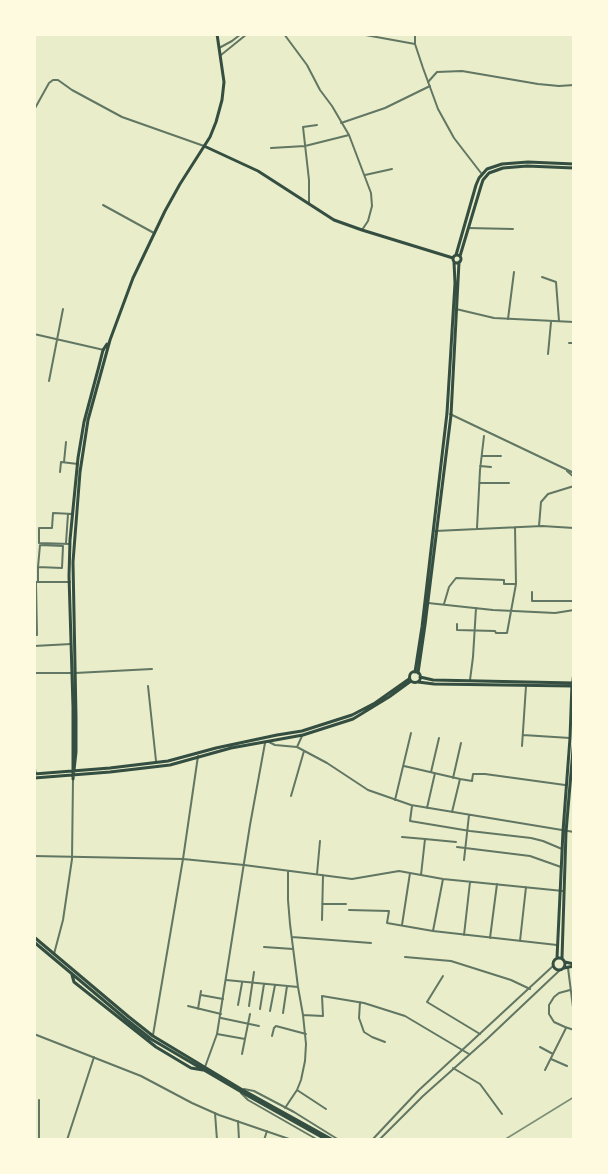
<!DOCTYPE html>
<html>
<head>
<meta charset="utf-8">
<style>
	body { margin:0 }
	#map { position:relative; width:608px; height:1174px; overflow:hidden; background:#e9edc9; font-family:Figtree,sans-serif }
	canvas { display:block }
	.frame { position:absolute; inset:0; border:36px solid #fefae0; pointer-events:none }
</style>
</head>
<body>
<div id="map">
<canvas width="608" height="1174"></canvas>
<div class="frame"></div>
</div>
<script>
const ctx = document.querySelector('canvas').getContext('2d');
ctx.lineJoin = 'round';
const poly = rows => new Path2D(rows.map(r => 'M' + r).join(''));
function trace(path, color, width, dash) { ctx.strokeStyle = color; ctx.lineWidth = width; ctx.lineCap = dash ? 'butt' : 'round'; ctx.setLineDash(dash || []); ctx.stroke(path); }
trace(poly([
	[284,34,307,65,320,90,332,106,349,135,371,193,372,206,368,221,362,230],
	[360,34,415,44],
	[428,82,437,72,462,71,538,84,559,86,574,85],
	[341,123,385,108,430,86],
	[271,148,305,146,349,135],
	[365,175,392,169],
	[309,203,309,180,303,127,317,125],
	[103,205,154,233],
	[468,228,513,229],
	[542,277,556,282,559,321],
	[508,319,514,272],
	[34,334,104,350],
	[569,343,574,343],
	[548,354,551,322],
	[49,381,63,309],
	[482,456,501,456],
	[64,462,66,442],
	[480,466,491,467],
	[60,472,61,462,78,464],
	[479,483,509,483],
	[539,526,541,502,548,494,574,486],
	[477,528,480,470,484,436],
	[435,531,542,526,574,528],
	[66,543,68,514],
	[70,544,39,543,39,528,52,528,53,513,73,514],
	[38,582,38,567,40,545,63,546,62,568,38,567],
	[532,592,532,601,574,601],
	[428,603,493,610,555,613,574,610],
	[444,604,449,587,456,578,504,580,504,584,516,584],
	[457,624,457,630,495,631,496,633,507,633,516,584,515,527],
	[34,635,37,635,36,583],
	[34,646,71,644],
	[34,673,71,673],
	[75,673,152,669],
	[470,680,473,657,476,608],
	[148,686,156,761],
	[523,735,570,738],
	[269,742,275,745,297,747,327,763,368,790,411,805,574,832],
	[522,746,526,686],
	[297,747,302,736],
	[34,764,36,774],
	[404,766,460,779,452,812],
	[431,772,439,738],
	[453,778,461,743],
	[460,779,472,781,473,774,485,774,565,785],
	[291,796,304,751],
	[395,800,411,733],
	[412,806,410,821,470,831,531,838,543,841,562,849],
	[427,808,435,773],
	[402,837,425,839],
	[457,847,530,856,561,867],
	[34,856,183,859,244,865,352,879,399,871,443,879,563,891],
	[464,860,469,815],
	[317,874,320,841],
	[421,875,425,839,456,842],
	[322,904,346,904],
	[349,910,389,911,387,923,433,931,557,945],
	[322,920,323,875],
	[402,925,410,873],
	[433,931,443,879],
	[464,935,470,882],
	[292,937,371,943],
	[490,938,497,884],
	[520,941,526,887],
	[264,947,293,949],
	[405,957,451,961,511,980,530,989],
	[568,968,574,1015],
	[443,976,427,1002,480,1034],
	[226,980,298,987],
	[570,990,559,993,554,997,549,1005,549,1014,554,1022,565,1027,574,1030],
	[201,995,223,999],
	[360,1002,359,1018,364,1032,372,1037,385,1042],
	[238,1005,242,983],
	[188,1006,221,1014],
	[249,1006,254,972],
	[198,1009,201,991],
	[260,1009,264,984],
	[270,1011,275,985],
	[283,1013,287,986],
	[303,1015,323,1016,322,996,364,1003,405,1016,469,1054],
	[221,1018,259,1026],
	[217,1034,245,1039],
	[153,1035,183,859,198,756],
	[272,1036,274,1028,276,1026,306,1034],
	[540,1047,553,1054],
	[242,1054,250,1014],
	[551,1059,567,1066],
	[453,1068,480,1084,502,1114],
	[545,1070,566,1028],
	[297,1090,326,1109],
	[285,1108,297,1090,301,1080,305,1061,306,1044,303,1015,298,987,290,924,288,900,288,871],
	[215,1113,217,1140],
	[238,1121,239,1140],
	[39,1140,39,1100],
	[264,1140,267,1131]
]), '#617663', 2);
trace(poly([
	[415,34,415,44,423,68,438,109,454,138,481,173],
	[219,48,232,41,241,34],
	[221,55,247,34],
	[34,110,49,83,53,80,58,80,72,90,122,117,204,146],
	[456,309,494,318,574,322],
	[450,414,574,473],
	[567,471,574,477],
	[34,582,70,582],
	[572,683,574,669],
	[54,954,63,920,72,859,73,779],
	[34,1034,141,1076,192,1103,219,1115,292,1140],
	[205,1067,217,1034,250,825,265,743],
	[244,1089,254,1091,294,1112,339,1140],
	[241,1093,248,1100,318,1140],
	[67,1140,94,1057],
	[372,1140,419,1090,553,966],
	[379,1140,423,1096,487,1039,560,970]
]), '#617663', 2);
trace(poly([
	[204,146,258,171,334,220,362,230,453,258],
	[456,255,476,185,479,178,487,169,502,164,528,162,574,164],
	'453 259a4 4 0 1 1 8 0a4 4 0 1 1-8 0Z',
	[460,256,481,186,483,180,489,173,503,168,527,166,574,168],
	'409.5 677a5.5 5.5 0 1 1 11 0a5.5 5.5 0 1 1-11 0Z',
	[415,672,422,627,447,413,455,283,454,262],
	[418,673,425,625,451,415,459,262],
	[420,677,433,680,574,683],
	[418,682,434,684,572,686],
	[34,774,110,768,168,761,216,748,277,735,302,731,352,715,375,703,409,679],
	[73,777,73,707,69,576,70,540,78,458,84,422,99,366,103,350,107,344],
	[34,778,110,772,170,765,231,748,303,735,353,719,389,697,411,681],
	[73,779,76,752,76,717,73,562,80,472,88,420,110,340,133,278,165,211,180,184,210,137,216,122,222,100,224,82,217,34],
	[34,937,129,1017,153,1036,241,1089,333,1140],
	[34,942,127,1020,151,1039,250,1097,327,1140],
	'553 964a6 6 0 1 1 12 0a6 6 0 1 1-12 0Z',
	[557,958,563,831,570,738,572,683],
	[562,958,566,832,574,738],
	[565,962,574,964],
	[564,968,574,966],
	[72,975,74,982,156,1047,191,1068,203,1070]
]), '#344e41', 3);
trace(poly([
	[504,1140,574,1097]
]), '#7c8e77', 1.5);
</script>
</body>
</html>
